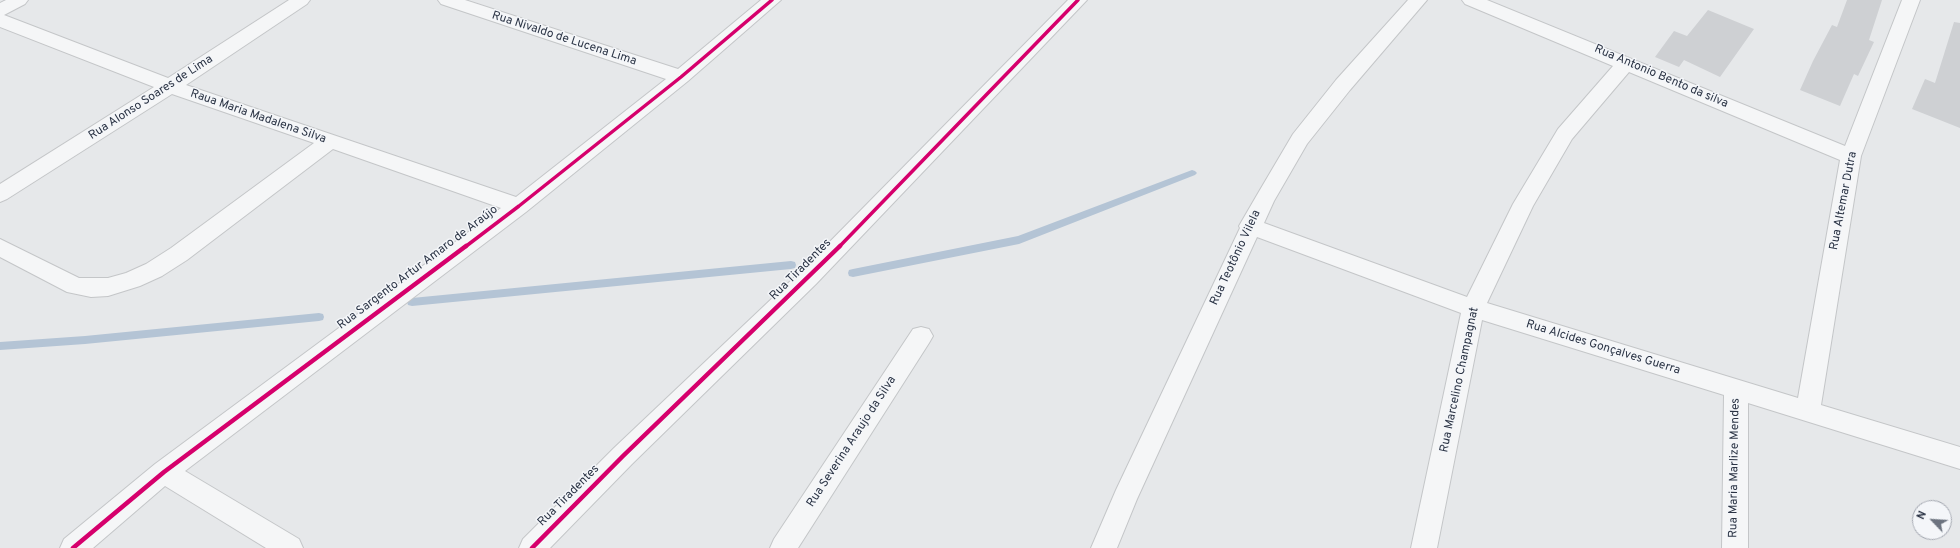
<!DOCTYPE html>
<html>
<head>
<meta charset="utf-8">
<style>
	body { margin:0 }
	#map { position:relative; width:1960px; height:548px; overflow:hidden; background:#e6e8ea; font-family:Overpass,sans-serif }
	canvas { display:block }
	.north { position:absolute; left:1912px; top:500px; width:40px; height:40px; box-sizing:border-box; background:#f4f6f9; border:1px solid #a4a8b1; border-radius:50%; rotate:295deg; font-size:11px; font-weight:700; line-height:16px; text-align:center; color:#2b3445 }
	.north::after { content:''; display:block; margin:auto; width:14px; height:18px; background:#6c737f; clip-path:polygon(50% 0,100% 100%,50% 72%,0 100%) }
</style>
</head>
<body>
<div id="map">
<canvas width="1960" height="548"></canvas>
<div class="north">N</div>
</div>
<script>
const ctx = document.querySelector('canvas').getContext('2d');
ctx.lineJoin = 'round';
const poly = rows => new Path2D(rows.map(r => 'M' + r).join(''));
function fillPath(path, color) { ctx.fillStyle = color; ctx.fill(path, 'evenodd'); }
function trace(path, color, width, dash) { ctx.strokeStyle = color; ctx.lineWidth = width; ctx.lineCap = dash ? 'butt' : 'round'; ctx.setLineDash(dash || []); ctx.stroke(path); }
function write(font, color, halo, rows, align = 'center') {
  ctx.font = font + ' Overpass,sans-serif'; ctx.lineWidth = 3; ctx.setLineDash([]); ctx.textBaseline = 'middle'; ctx.strokeStyle = halo; ctx.fillStyle = color; for (const [text, x, y, turn = 0] of rows) {
    ctx.save(); ctx.translate(x, y); ctx.rotate((+turn || 0) * Math.PI / 180); ctx.textAlign = isNaN(turn) ? turn : align; if (halo) ctx.strokeText(text, 0, 0); ctx.fillText(text, 0, 0); ctx.restore();
  }
}
fillPath(poly([
	[1192,170,1195,171,1197,173,1195,175,1019,244,853,277,849,276,848,273,849,270,853,269,1018,236,1192,170],
	[791,261,795,262,796,265,795,268,791,269,412,306,408,305,407,302,408,299,412,298,791,261],
	[319,313,323,314,324,317,323,320,319,321,85,344,0,350,0,342,85,336,319,313]
]), '#b4c4d5');
fillPath(poly([
	[1847,0,1882,0,1869,40,1874,42,1858,76,1854,74,1840,106,1800,90,1813,61,1832,25,1837,27],
	[1708,10,1754,29,1720,77,1684,60,1679,67,1655,57,1674,31,1687,36],
	[1954,22,1960,23,1960,128,1912,109,1925,79,1935,83]
]), '#ced0d3');
const street = poly([
	[6,0,28,0,25,4,4,15,168,78,289,0,310,0,307,4,186,85,516,197,666,79,441,4,438,0,465,0,678,69,761,0,781,0,688,81,526,212,185,471,299,539,303,548,266,548,165,486,93,548,60,548,64,539,155,464,501,208,333,149,187,260,162,276,140,286,108,296,91,297,67,292,0,257,0,239,79,278,108,278,126,273,146,264,171,248,314,143,172,94,7,199,0,202,0,184,154,87,0,27,0,3,6,0],
	[1068,0,1087,0,816,284,632,464,550,548,519,548,523,539,614,448,800,272,1068,0],
	[1408,0,1427,0,1350,90,1307,144,1274,201,1264,223,1467,297,1513,204,1558,129,1613,66,1465,4,1462,0,1487,0,1845,146,1902,0,1920,0,1861,156,1821,405,1960,447,1960,469,1748,403,1748,548,1722,548,1724,395,1482,320,1437,548,1411,548,1461,313,1257,237,1137,499,1117,548,1091,548,1116,490,1240,228,1239,226,1257,195,1293,134,1336,80,1408,0],
	[1629,72,1840,160,1798,398,1487,303,1533,206,1572,139,1629,72],
	[921,327,929,329,933,336,929,343,798,548,770,548,774,539,913,329,921,327]
]);
trace(street, '#c4c6c8', 2);
fillPath(street, '#f5f6f7');
trace(poly([
	[465,247,519,206,681,77,772,0],
	[839,247,1078,0]
]), '#d6006c', 3.5);
trace(poly([
	[73,548,164,472,466,246],
	[532,548,623,456,840,246]
]), '#d6006c', 4.5);
write('12px', '#2b3445', '#f4f6f9', [
	["Rua Nivaldo de Lucena Lima",564,39,18],
	["Rua Antonio Bento da silva",1661,77,23],
	["Rua Alonso Soares de Lima",151,98,-33],
	["Raua Maria Madalena Silva",258,117,19],
	["Rua Altemar Dutra",1844,201,-79],
	["Rua Teotônio Vilela",1236,258,-65],
	["Rua Sargento Artur Amaro de Araújo",418,268,-37],
	["Rua Tiradentes",801,270,-45],
	["Rua Alcides Gonçalves Guerra",1603,348,17],
	["Rua Marcelino Champagnat",1460,380,-78],
	["Rua Severina Araujo da Silva",852,442,-57],
	["Rua Maria Marlize Mendes",1735,468,-89],
	["Rua Tiradentes",569,496,-45]
]);
</script>
</body>
</html>
